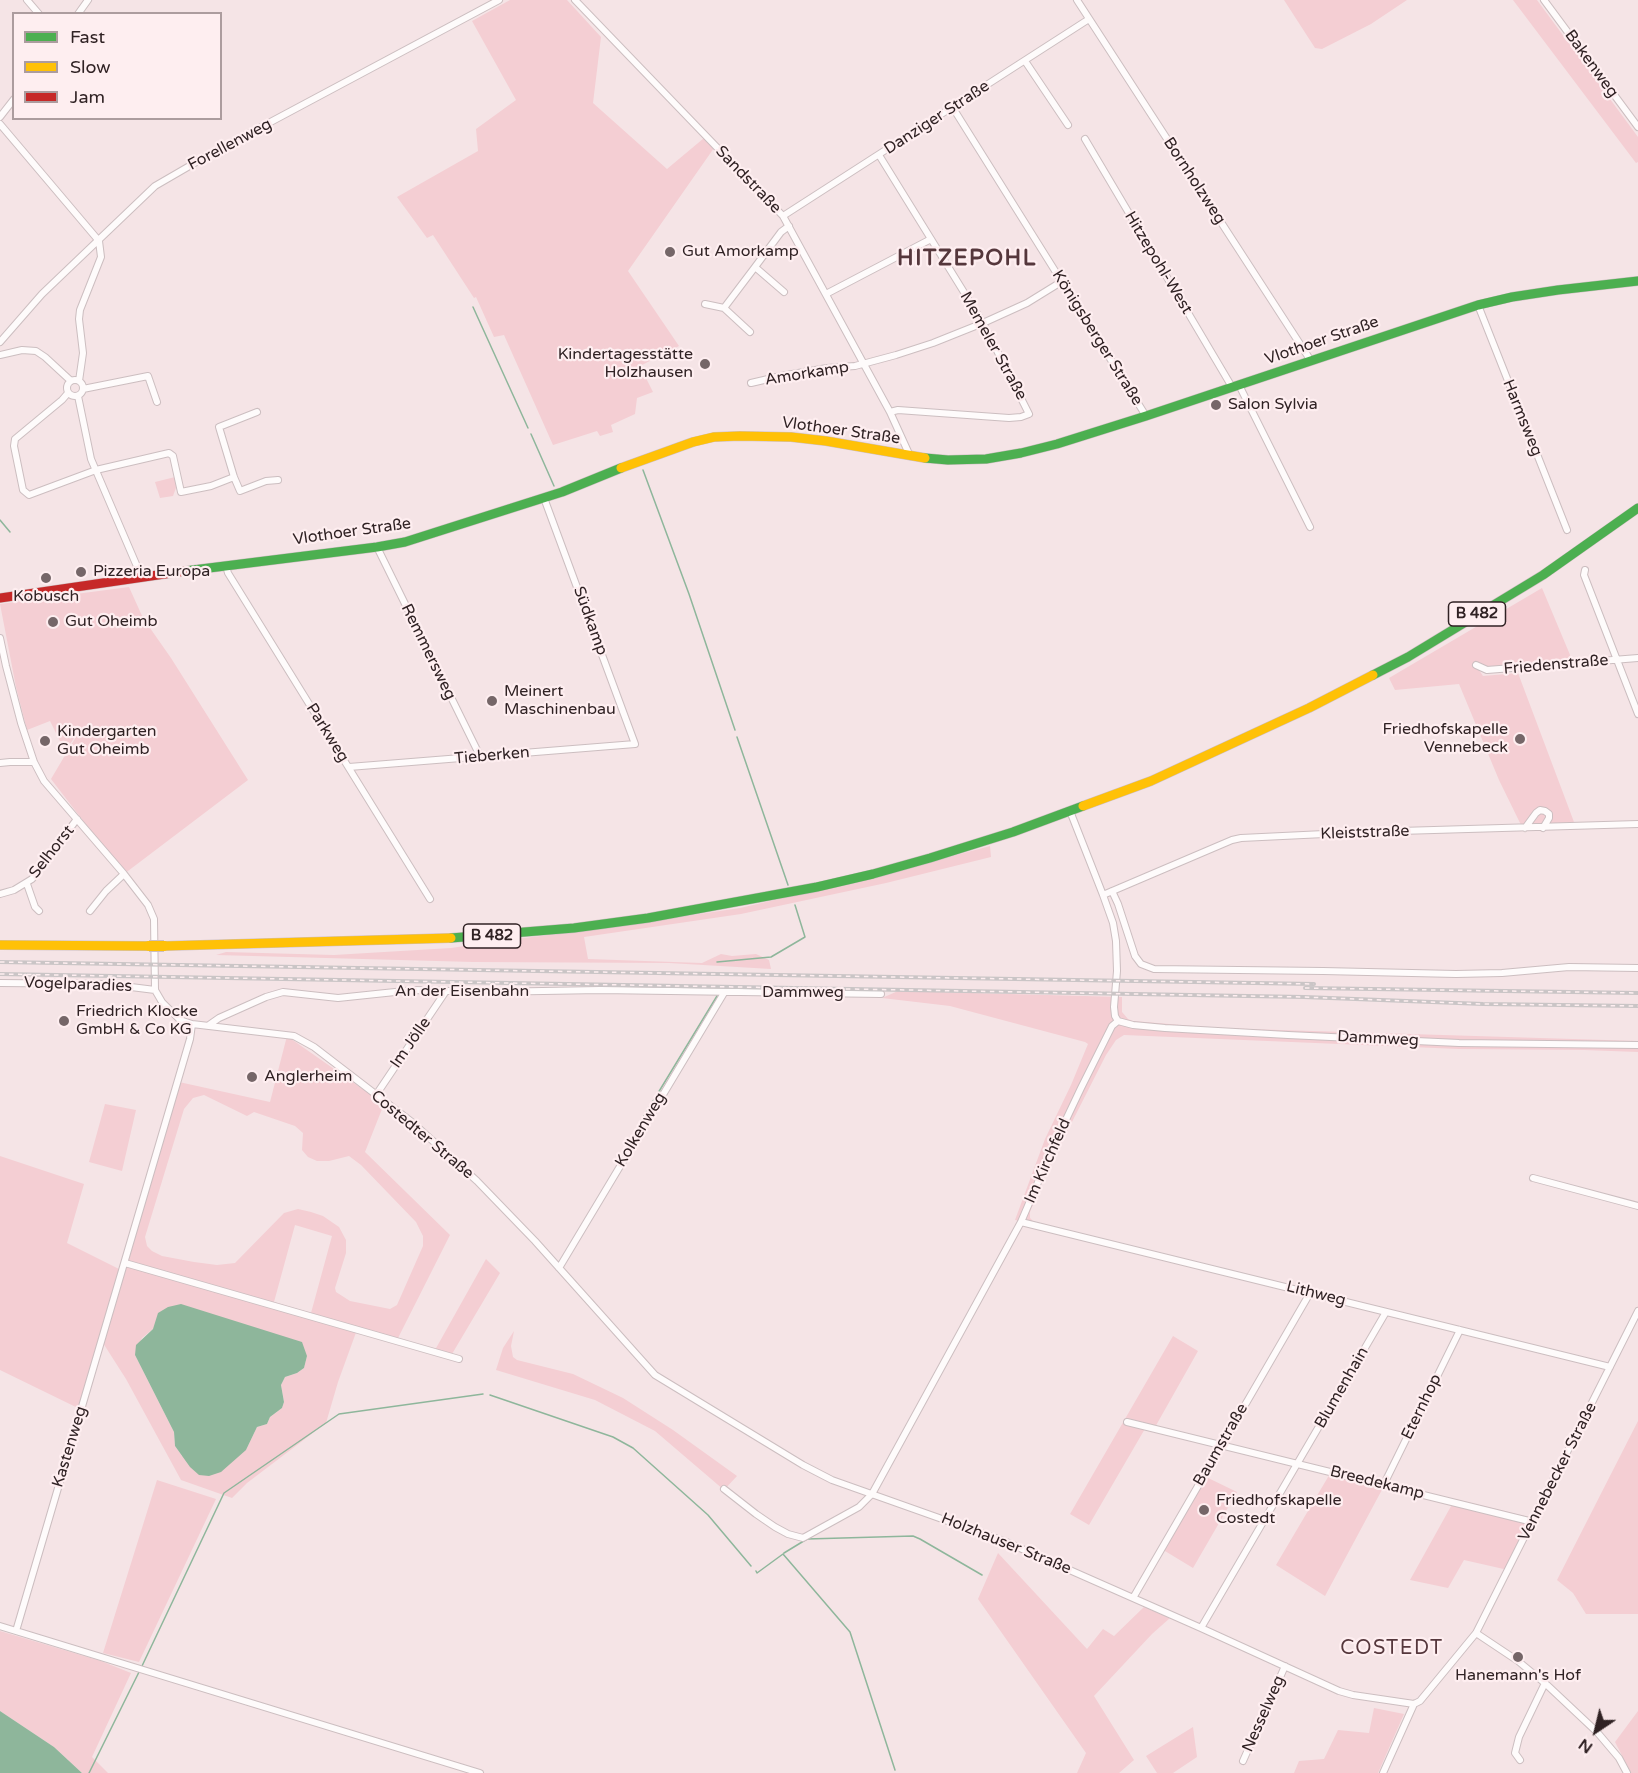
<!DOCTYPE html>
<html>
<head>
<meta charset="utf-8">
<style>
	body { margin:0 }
	#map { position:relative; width:1638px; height:1773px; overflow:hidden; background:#f5e4e6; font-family:"Varela Round",sans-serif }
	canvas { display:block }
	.legend { position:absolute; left:12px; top:12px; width:210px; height:108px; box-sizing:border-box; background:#feeef0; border:2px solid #ac9c9e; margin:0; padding:8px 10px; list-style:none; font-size:18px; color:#302224 }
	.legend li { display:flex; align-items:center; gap:12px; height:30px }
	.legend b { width:30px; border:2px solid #ac9c9e }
	.north { position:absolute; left:1566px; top:1701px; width:60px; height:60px; -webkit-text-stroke:4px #feeef0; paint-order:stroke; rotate:215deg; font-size:16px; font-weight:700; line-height:24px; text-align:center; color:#302224 }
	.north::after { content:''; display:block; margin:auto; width:21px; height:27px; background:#302224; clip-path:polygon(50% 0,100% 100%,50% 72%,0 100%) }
</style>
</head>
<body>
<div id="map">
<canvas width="1638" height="1773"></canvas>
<ul class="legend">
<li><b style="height:8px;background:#4caf50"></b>Fast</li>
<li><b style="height:8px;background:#ffc107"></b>Slow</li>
<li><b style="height:8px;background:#c62828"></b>Jam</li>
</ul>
<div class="north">N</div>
</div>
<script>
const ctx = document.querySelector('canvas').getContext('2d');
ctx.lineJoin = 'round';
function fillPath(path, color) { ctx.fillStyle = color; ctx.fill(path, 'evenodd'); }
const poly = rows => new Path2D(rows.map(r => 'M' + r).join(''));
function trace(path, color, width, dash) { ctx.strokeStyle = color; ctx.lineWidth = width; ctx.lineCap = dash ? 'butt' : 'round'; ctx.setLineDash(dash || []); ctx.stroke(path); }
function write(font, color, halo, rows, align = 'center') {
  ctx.font = font + ' "Varela Round",sans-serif'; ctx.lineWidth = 4.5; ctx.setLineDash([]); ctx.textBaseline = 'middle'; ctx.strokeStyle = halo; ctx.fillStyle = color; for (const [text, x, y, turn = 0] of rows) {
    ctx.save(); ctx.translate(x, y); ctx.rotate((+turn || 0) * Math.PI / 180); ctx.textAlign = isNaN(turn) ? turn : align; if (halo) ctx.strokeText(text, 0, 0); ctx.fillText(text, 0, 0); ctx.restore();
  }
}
fillPath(poly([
	[510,0,567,0,601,37,593,103,667,169,704,138,714,148,628,271,679,346,640,366,653,392,637,398,635,414,611,425,613,432,600,436,597,431,553,445,504,335,494,337,476,297,474,298,433,235,427,238,397,197,478,151,476,129,516,100,472,21],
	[1284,0,1407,0,1371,24,1322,49,1315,48],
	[1513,0,1537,0,1638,137,1638,162,1636,163],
	[175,477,177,485,173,496,160,498,155,482],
	[129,587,143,618,171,658,248,780,124,874,51,779,80,730,65,751,50,721,27,730,16,687,0,604],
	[1542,588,1573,662,1479,670,1483,676,1518,673,1574,822,1521,825,1499,780,1459,684,1395,690,1389,678],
	[990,846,991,857,886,883,741,914,584,937,588,959,702,963,721,954,732,956,756,954,769,960,771,969,669,963,473,962,216,955,226,952,334,955,451,948,506,940,584,931,740,908,882,875],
	[898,991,1122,997,1122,1012,1128,1019,1133,1021,1218,1028,1280,1030,1638,1041,1638,1052,1584,1050,1459,1049,1124,1035,1116,1040,1106,1055,1045,1175,1030,1212,1030,1218,1036,1224,1015,1220,1045,1139,1071,1085,1088,1044,1085,1042,950,1006,882,998],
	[287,1036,384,1104,365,1152,450,1235,398,1338,358,1327,338,1382,326,1423,247,1483,232,1498,181,1480,126,1379,103,1343,82,1410,0,1370,0,1156,84,1184,67,1243,123,1271,179,1082,270,1102],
	[204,1095,247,1116,254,1112,295,1126,303,1133,302,1150,308,1157,317,1161,329,1161,349,1156,361,1165,416,1222,423,1236,423,1246,397,1305,390,1309,350,1301,336,1292,335,1288,346,1253,346,1240,339,1227,323,1216,311,1212,298,1209,284,1213,235,1263,217,1265,194,1262,162,1256,152,1251,147,1246,145,1237,184,1109,193,1098],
	[295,1225,332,1236,311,1313,274,1302],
	[153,1329,307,1356,304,1368,297,1373,285,1377,281,1385,284,1402,282,1408,270,1417,267,1424,257,1427,246,1450,182,1456,175,1446,174,1432,135,1355,142,1338],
	[105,1104,136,1110,122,1171,89,1162],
	[486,1259,500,1273,452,1354,435,1350],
	[514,1331,511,1346,513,1357,517,1360,573,1374,623,1398,673,1430,737,1476,724,1490,655,1431,595,1400,496,1370,503,1348],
	[1173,1336,1198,1351,1154,1429,1146,1427,1089,1525,1070,1514],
	[1638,1421,1638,1614,1586,1614,1573,1593,1557,1580],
	[1331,1472,1384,1486,1325,1596,1276,1565],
	[1204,1476,1237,1492,1193,1568,1160,1548],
	[157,1480,216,1499,139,1662,103,1653],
	[1455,1499,1533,1518,1508,1570,1464,1560,1448,1588,1410,1580],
	[998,1553,1087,1649,1103,1629,1114,1636,1144,1607,1170,1618,1152,1634,1094,1696,1134,1760,1119,1773,1077,1773,1086,1753,978,1599],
	[0,1631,101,1661,131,1673,92,1757,108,1773,82,1773,54,1747,0,1711],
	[1374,1708,1404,1714,1378,1773,1294,1773,1299,1761,1324,1759,1338,1730,1369,1733],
	[1638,1711,1638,1773,1631,1773,1615,1742],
	[1193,1727,1197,1757,1173,1773,1157,1773,1146,1756]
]), '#f4ced3');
fillPath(poly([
	[181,1304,302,1342,307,1356,304,1368,297,1373,285,1377,281,1385,284,1402,282,1408,270,1417,267,1424,257,1427,246,1450,221,1472,209,1476,199,1475,190,1467,175,1446,174,1432,135,1355,136,1345,153,1329,158,1313,168,1307],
	[0,1711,54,1747,82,1773,0,1773]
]), '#8eb69b');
trace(poly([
	[473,307,528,428],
	[531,434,554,486],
	[643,470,689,594,735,730],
	[0,520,10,532],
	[737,737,788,885],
	[717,962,771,957,805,937,795,905],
	[641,1121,717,996],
	[490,1395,613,1437,633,1448,708,1515,751,1566],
	[784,1553,807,1539,913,1536,920,1539,982,1575],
	[756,1571,757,1573,783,1554,850,1632,895,1770],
	[142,1666,224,1493,339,1414,483,1394],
	[89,1773,140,1670]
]), '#8eb69b', 1.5);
const street = poly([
	[27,0,39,14],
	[575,0,783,216,890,412,910,456],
	[1077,0,1311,361],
	[1544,0,1638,127],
	[78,14,88,0],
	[1025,61,1068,125],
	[953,108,1146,416],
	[0,117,14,99],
	[0,124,99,241,101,257,80,310,79,319,83,353,79,381],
	[1085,139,1232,387],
	[879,155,983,323,1029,414,1021,417,1009,418,898,410,890,412],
	[783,216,1089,19],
	[784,292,755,267,781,232,789,226],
	[826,294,931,239],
	[705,304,724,308],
	[1478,305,1567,530],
	[750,332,724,308,755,267],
	[0,342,42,294,155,186,205,157,499,0],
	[0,355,22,350,36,351,45,357,71,381],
	'67 388a8 8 0 1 1 16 0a8 8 0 1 1-16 0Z',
	[751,383,781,376,827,368,855,366,896,355,933,343,983,323,1027,303,1061,282],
	[1239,385,1310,527],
	[83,389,148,376,157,402],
	[68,393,62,400,15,439,14,446,23,490,29,495,96,470,169,453,173,456,181,492,211,486,234,477],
	[78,396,91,459,142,578],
	[257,412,219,427,234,477,240,491,266,481,278,480],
	[377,547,480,756],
	[226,566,228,573,430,899],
	[1585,570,1584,575,1638,714],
	[0,638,6,666,21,723,34,762,44,781,124,874,148,905,154,919,155,990,162,1002,180,1020,192,1024,294,1036,314,1047,413,1123,477,1181,535,1241,655,1375,803,1465,832,1480,1004,1541,1201,1628,1339,1691,1353,1695,1414,1704,1420,1701,1476,1633,1638,1311],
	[1476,665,1487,670,1638,658],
	[0,763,10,762,34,762],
	[349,767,635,744,544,498],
	[1070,811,1103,895,1113,923,1116,941,1117,971,1114,1007,1115,1016,1118,1021],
	[1525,828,1536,813,1540,810,1545,811,1549,814,1549,818,1543,828],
	[27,884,35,907,39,911],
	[1112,891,1118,904,1135,956,1141,964,1154,969,1323,971,1456,974,1502,973,1569,967,1638,968],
	[0,894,14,890,32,879,77,819],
	[1103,895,1232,840,1241,838,1366,832,1638,824],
	[90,911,106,891,124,874],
	[0,983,107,984,155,990],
	[1118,1021,1133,1025,1165,1028,1288,1035,1459,1043,1638,1045],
	[209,1025,219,1018,266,997,283,992,338,998,414,990,486,992,600,990,881,994],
	[376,1095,446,991],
	[1533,1178,1638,1206],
	[1021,1222,1610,1367],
	[125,1263,459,1359],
	[559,1268,724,993],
	[1127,1422,1533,1522],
	[1384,1484,1460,1330],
	[724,1489,756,1514,775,1527,788,1534,803,1538,859,1507,872,1494,1021,1222,1054,1145,1081,1088,1112,1026,1118,1021],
	[1133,1598,1310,1293],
	[0,1626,480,1773],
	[1201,1628,1386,1312],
	[16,1631,190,1039,192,1024],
	[1476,1633,1518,1661,1547,1685,1597,1732,1619,1758,1627,1773],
	[1520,1760,1515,1753,1519,1737,1545,1683],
	[1243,1761,1285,1666],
	[1383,1773,1414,1704]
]);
const fast = poly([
	[925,458,948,460,986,459,1021,453,1057,444,1146,416,1478,305,1512,297,1558,290,1638,281],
	[185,571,377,547,405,542,562,492,621,468],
	[1373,675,1408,657,1543,575,1638,508],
	[451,938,574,928,648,918,817,887,873,874,930,858,1013,832,1083,806]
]);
const slow = poly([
	[621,468,693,442,714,437,740,436,791,437,826,441,925,458],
	[1083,806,1151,781,1309,708,1373,675],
	[0,945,149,946],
	[164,946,451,938]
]);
const jam = poly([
	[0,598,185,571]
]);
trace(street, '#ccbec0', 8);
trace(fast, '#ccbec0', 10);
trace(slow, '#ccbec0', 10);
trace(jam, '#ccbec0', 10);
trace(street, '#fefbfb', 6);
trace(fast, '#4caf50', 9);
trace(slow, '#ffc107', 9);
trace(jam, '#c62828', 9);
const rail = poly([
	[0,962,1314,984],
	[0,974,1304,997,1483,1004,1638,1006],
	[1305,988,1638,993]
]);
trace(rail, '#cac5c6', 4);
trace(rail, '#feeef0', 1.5, [4.5]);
const slowBridge = poly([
	[149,946,164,946]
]);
trace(slowBridge, '#ccbec0', 12, []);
trace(slowBridge, '#ffc107', 10);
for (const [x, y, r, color] of [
	[670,252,6,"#756668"],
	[705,364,6,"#756668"],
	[1216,405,6,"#756668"],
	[81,572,6,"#756668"],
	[46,578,6,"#756668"],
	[53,622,6,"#756668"],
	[492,701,6,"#756668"],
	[1520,739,6,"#756668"],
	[45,741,6,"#756668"],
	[64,1021,6,"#756668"],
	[252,1077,6,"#756668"],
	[1204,1510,6,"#756668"],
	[1518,1657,6,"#756668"]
]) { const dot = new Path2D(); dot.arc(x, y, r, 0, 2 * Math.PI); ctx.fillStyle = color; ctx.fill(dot); trace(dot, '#feeef0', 2); }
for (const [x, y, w] of [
	[1477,614,57],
	[492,936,57]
]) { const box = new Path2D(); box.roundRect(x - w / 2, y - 12, w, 24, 4.5); ctx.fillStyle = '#feeef0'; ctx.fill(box); trace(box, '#302224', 1.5); }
write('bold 15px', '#302224', null, [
	["B 482",1477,614],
	["B 482",492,936]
]);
write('16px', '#302224', '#feeef0', [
	["Bakenweg",1591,64,54],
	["Danziger Straße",937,118,-33],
	["Forellenweg",230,145,-28],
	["Sandstraße",748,180,46],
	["Bornholzweg",1194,181,57],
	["Hitzepohl-West",1158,263,59],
	["Königsberger Straße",1097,338,58],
	["Vlothoer Straße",1322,341,-19],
	["Memeler Straße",993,346,61],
	["Amorkamp",807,374,-9],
	["Harmsweg",1522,418,68],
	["Vlothoer Straße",841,431,8],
	["Vlothoer Straße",352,532,-8],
	["Südkamp",590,621,70],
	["Remmersweg",428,652,64],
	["Friedenstraße",1556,665,-5],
	["Parkweg",327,733,58],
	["Tieberken",492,756,-5],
	["Kleiststraße",1365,833,-2],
	["Selhorst",52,852,-52],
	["Vogelparadies",78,985,2],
	["An der Eisenbahn",462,992],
	["Dammweg",803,993],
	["Dammweg",1378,1039,3],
	["Im Jölle",411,1043,-55],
	["Kolkenweg",641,1130,-59],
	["Costedter Straße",422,1135,40],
	["Im Kirchfeld",1048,1161,-66],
	["Lithweg",1316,1294,14],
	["Blumenhain",1342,1388,-60],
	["Eternhop",1422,1407,-64],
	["Baumstraße",1221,1445,-60],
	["Kastenweg",70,1447,-73],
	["Vennebecker Straße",1558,1472,-63],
	["Breedekamp",1377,1483,14],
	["Holzhauser Straße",1006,1544,22],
	["Nesselweg",1264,1714,-66]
]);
write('16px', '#302224', '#feeef0', [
	["Gut Amorkamp",682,252],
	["Kindertagesstätte",693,355,"right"],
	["Holzhausen",693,373,"right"],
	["Salon Sylvia",1228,405],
	["Pizzeria Europa",93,572],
	["Kobusch",46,597,"center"],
	["Gut Oheimb",65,622],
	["Meinert",504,692],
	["Maschinenbau",504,710],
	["Friedhofskapelle",1508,730,"right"],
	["Vennebeck",1508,748,"right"],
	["Kindergarten",57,732],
	["Gut Oheimb",57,750],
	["Friedrich Klocke",76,1012],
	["GmbH & Co KG",76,1030],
	["Anglerheim",264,1077],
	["Friedhofskapelle",1216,1501],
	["Costedt",1216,1519],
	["Hanemann's Hof",1518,1676,"center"]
], 'left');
ctx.letterSpacing = '1.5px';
write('20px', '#55373c', '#feeef0', [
	["COSTEDT",1392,1649]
]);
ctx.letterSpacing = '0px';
ctx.letterSpacing = '1.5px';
write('bold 22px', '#55373c', '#feeef0', [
	["HITZEPOHL",967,259]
]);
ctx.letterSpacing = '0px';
</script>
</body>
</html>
